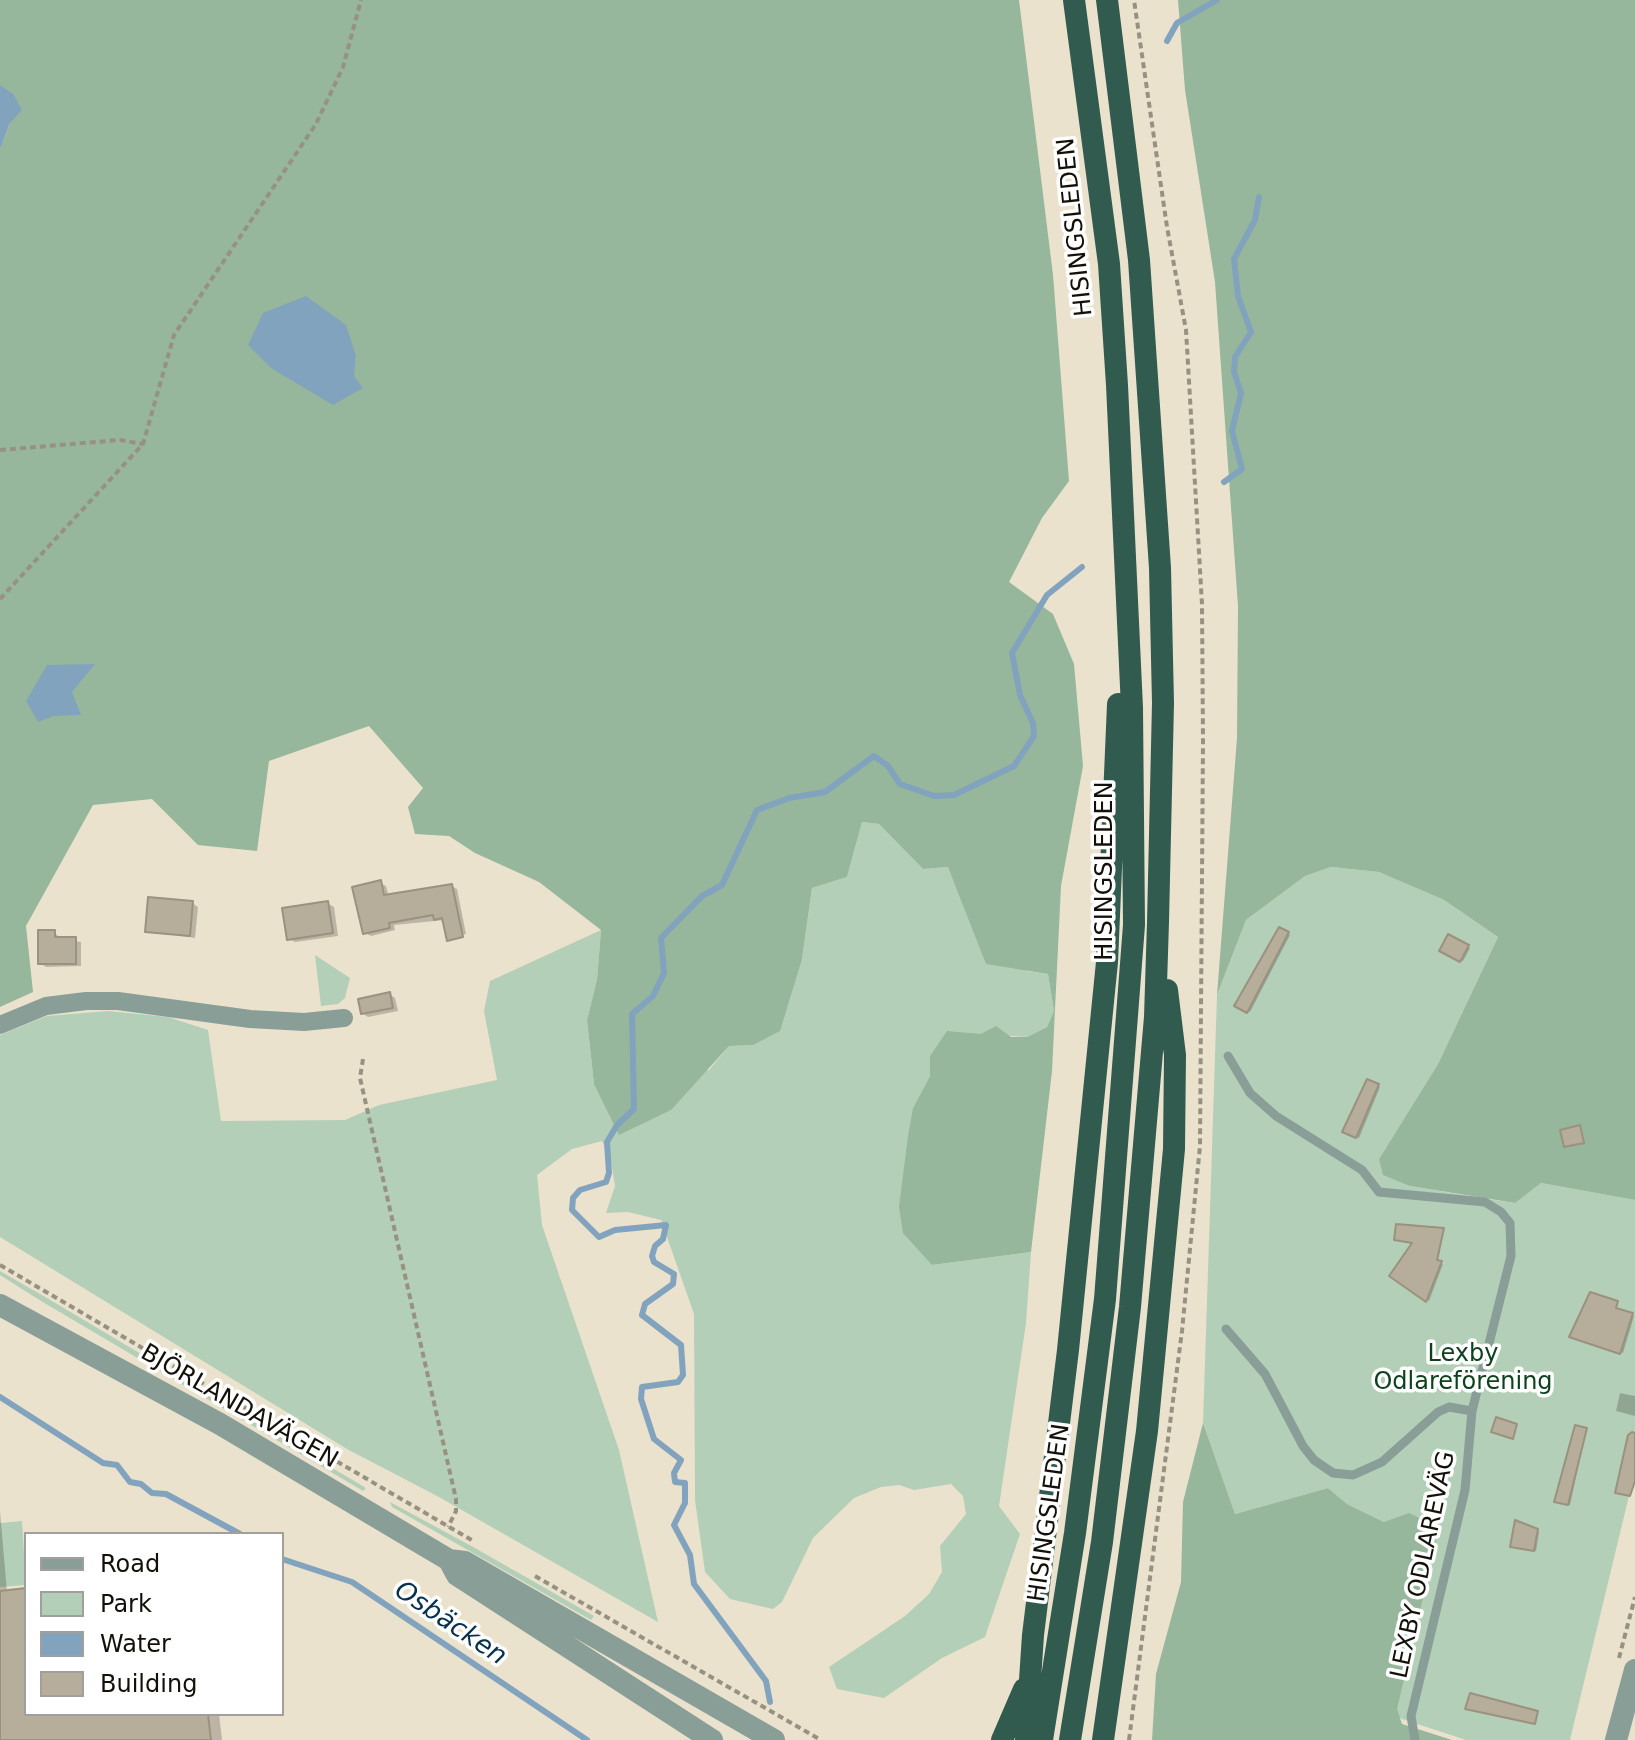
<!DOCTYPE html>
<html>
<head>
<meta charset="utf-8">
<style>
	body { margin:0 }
	#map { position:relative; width:1635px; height:1740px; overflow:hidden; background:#ebe2ce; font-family:"DejaVu Sans",sans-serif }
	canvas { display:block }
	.legend { position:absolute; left:24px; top:1532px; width:260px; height:184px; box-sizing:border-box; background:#fff; border:2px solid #a19f9d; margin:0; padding:10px 14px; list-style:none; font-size:24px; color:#131009 }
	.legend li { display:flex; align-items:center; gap:16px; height:40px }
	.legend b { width:40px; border:2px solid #a19f9d }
</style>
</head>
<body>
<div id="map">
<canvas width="1635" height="1740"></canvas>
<ul class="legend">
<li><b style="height:10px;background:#8a9e98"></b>Road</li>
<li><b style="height:22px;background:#b4cfb7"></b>Park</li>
<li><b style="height:22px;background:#82a3bd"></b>Water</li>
<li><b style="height:22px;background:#b6ad9a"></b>Building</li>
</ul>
</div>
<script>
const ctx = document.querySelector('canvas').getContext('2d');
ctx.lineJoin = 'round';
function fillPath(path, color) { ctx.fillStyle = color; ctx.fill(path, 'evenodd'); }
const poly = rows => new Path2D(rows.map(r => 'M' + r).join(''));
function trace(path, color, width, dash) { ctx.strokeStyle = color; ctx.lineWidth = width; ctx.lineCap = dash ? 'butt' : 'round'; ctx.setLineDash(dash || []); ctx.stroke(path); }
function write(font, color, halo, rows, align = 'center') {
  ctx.font = font + ' "DejaVu Sans",sans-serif'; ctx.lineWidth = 7; ctx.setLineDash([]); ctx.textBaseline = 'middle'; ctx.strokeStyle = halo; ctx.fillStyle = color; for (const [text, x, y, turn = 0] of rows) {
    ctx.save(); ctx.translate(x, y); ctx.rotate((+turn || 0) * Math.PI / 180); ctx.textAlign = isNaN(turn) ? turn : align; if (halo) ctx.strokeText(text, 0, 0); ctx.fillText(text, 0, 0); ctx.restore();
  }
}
fillPath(poly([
	[862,822,879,824,923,869,948,867,967,910,1027,971,1048,974,1054,1011,1047,1027,1027,1037,981,1034,930,1056,930,1076,913,1108,919,1249,932,1265,1031,1252,1026,1323,999,1506,1020,1534,985,1637,942,1658,884,1698,837,1689,829,1667,905,1616,929,1594,942,1572,940,1546,966,1514,963,1496,951,1484,914,1490,899,1485,881,1487,854,1498,813,1538,782,1602,773,1609,730,1599,705,1572,695,1500,694,1314,661,1220,628,1212,606,1213,615,1186,611,1161,602,1141,572,1149,537,1175,542,1225,619,1450,658,1622,439,1497,347,1449,0,1237,0,1035,47,1016,108,1011,168,1017,208,1030,221,1121,345,1120,379,1105,497,1080,484,1011,490,981,601,930,597,980,587,1020,594,1084,709,1070,729,1046,753,1045,802,959,812,888,847,877],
	[1331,867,1379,872,1444,900,1498,937,1438,1064,1379,1159,1410,1186,1487,1199,1514,1203,1541,1183,1635,1200,1635,1471,1570,1740,1466,1740,1393,1716,1384,1522,1347,1504,1328,1488,1235,1514,1203,1423,1217,995,1246,920,1305,876],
	[315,955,350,978,345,998,338,1004,321,1006],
	[0,1271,47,1298,366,1488,363,1491,41,1301,0,1275],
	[390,1502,475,1548,594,1616,591,1620,392,1507],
	[22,1521,26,1585,0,1587,0,1523]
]), '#b4cfb7');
fillPath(poly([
	[0,0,1019,0,1053,275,1069,481,1042,518,1009,582,1053,614,1074,664,1083,766,1061,886,1052,1071,1031,1252,932,1265,903,1233,899,1207,908,1136,913,1108,930,1076,930,1056,947,1031,981,1034,996,1026,1011,1037,1027,1037,1047,1027,1054,1011,1048,974,986,964,948,867,923,869,879,824,862,822,847,877,812,888,802,959,780,1031,753,1045,729,1046,671,1110,619,1135,594,1084,587,1020,597,980,601,930,539,882,475,853,449,836,415,834,408,807,423,788,369,726,269,761,257,851,198,845,152,799,93,805,26,926,33,992,0,1007,0,150,10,123,0,85],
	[248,345,356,356,353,376,362,388],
	[1178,0,1635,0,1635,1200,1541,1183,1515,1203,1410,1186,1383,1175,1379,1159,1438,1064,1498,937,1444,900,1379,872,1331,867,1305,876,1246,920,1217,995,1237,738,1238,606,1215,282,1185,90],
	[1203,1423,1235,1514,1328,1488,1347,1504,1384,1522,1409,1513,1432,1524,1436,1542,1397,1709,1402,1724,1452,1740,1152,1740,1156,1674,1181,1582,1183,1502]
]), '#96b79b');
fillPath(poly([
	[0,85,13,94,22,110,10,123,0,150],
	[306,296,346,325,356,356,354,376,363,388,333,405,271,368,248,345,263,313],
	[95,664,72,692,81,715,54,716,38,722,26,701,47,665]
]), '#82a3bd');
fillPath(poly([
	[380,883,386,886,389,897,451,886,457,889,466,934,449,939,445,920,394,925,395,930,371,936,365,933],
	[192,903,198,907,195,938,147,931],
	[327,903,334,907,338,936,295,942,289,939],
	[1280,930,1290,935,1250,1012,1237,1005],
	[54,932,61,939,81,942,81,966,46,967,40,963],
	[1449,937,1470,948,1463,961,1442,950],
	[389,994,395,998,398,1011,368,1017,362,1013],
	[1368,1082,1380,1087,1359,1138,1344,1131],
	[1580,1127,1585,1144,1566,1146],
	[1443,1230,1438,1262,1443,1264,1429,1301,1392,1276,1414,1243],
	[1617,1303,1617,1310,1634,1316,1623,1353,1574,1337],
	[1620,1393,1635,1396,1635,1416,1616,1411],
	[1586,1430,1570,1505,1558,1502],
	[0,1511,7,1592,26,1590,26,1714,219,1714,222,1740,0,1740],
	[1516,1523,1539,1532,1536,1551,1515,1547]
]), '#0003');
trace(poly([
	[1167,41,1177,23,1217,0],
	[1224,482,1242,469,1232,431,1241,393,1234,372,1235,357,1251,332,1238,296,1234,259,1255,220,1259,197],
	[0,1397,103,1463,117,1465,130,1482,141,1484,152,1493,166,1494,240,1534],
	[282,1559,352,1582,587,1740],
	[770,1702,766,1681,694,1584,690,1555,674,1525,685,1503,685,1483,675,1482,674,1473,681,1460,654,1439,641,1399,642,1387,678,1382,683,1375,681,1345,642,1315,645,1304,673,1284,674,1274,654,1262,652,1256,655,1246,663,1239,666,1225,615,1230,599,1237,572,1210,573,1198,580,1190,606,1182,609,1173,607,1142,617,1125,634,1109,632,1014,653,996,664,973,661,938,702,896,722,885,757,810,789,798,825,792,874,756,888,766,900,784,934,796,954,795,1014,766,1034,736,1033,723,1020,695,1012,653,1047,595,1082,567]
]), '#82a3bd', 6);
const building = poly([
	[381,880,384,895,452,884,463,937,447,941,442,918,434,920,433,915,389,923,390,928,363,934,352,887,381,880],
	[148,897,193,901,190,936,145,932,148,897],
	[328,901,333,933,287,940,282,908,328,901],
	[1279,927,1289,932,1247,1013,1234,1006,1279,927],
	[38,930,55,930,55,937,76,937,76,964,38,964,38,930],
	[1448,934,1469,945,1460,962,1439,951,1448,934],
	[390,992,393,1008,361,1014,358,999,390,992],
	[1367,1079,1379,1084,1356,1138,1342,1132,1367,1079],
	[1580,1125,1584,1143,1564,1147,1560,1130,1580,1125],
	[1396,1224,1444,1228,1437,1260,1442,1261,1426,1302,1389,1276,1412,1243,1394,1240,1396,1224],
	[1590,1292,1618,1301,1616,1308,1633,1313,1620,1354,1569,1337,1590,1292],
	[1496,1417,1517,1424,1513,1439,1491,1432,1496,1417],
	[1575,1425,1587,1428,1568,1505,1554,1502,1575,1425],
	[1632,1432,1635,1433,1635,1481,1630,1496,1615,1493,1628,1435,1632,1432],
	[1515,1520,1538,1529,1534,1551,1510,1547,1515,1520],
	[26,1588,26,1714,208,1714,211,1740,0,1740,0,1591,26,1588],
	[1470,1693,1538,1711,1535,1724,1465,1709,1470,1693]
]);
fillPath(building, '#b6ad9a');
trace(building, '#9a927f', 2);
trace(poly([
	[0,450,120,440,143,444],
	[0,599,143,444,174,335,316,124,343,67,361,0],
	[363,1059,360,1078,456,1499,456,1511,448,1527],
	[0,1265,475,1542],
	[535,1576,821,1740],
	[1619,1658,1635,1597],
	[1129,1740,1182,1331,1200,1146,1203,741,1202,604,1186,330,1167,227,1134,0]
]), '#979182', 4, [6, 4]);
trace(poly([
	[1228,1056,1250,1093,1276,1116,1362,1170,1379,1192,1485,1202,1501,1212,1510,1223,1511,1256,1472,1411,1465,1490,1411,1716,1415,1740],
	[1226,1329,1265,1374,1303,1446,1314,1460,1333,1473,1353,1475,1382,1462,1438,1412,1449,1407,1472,1411]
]), '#8a9e98', 9);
trace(poly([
	[0,1025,46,1006,86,1001,118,1001,250,1019,304,1022,344,1018]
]), '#8a9e98', 18);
trace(poly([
	[0,1305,220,1424,449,1560,465,1562,774,1740],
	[449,1560,457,1575,712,1740],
	[1616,1740,1635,1670]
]), '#8a9e98', 22);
trace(poly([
	[1002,1740,1024,1689],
	[1026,1740,1033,1635,1068,1350,1107,962,1118,704],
	[1042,1740,1075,1533,1105,1299,1134,925,1132,708,1117,385,1109,264,1074,0],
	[1070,1740,1102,1542,1130,1307,1155,1017,1158,922,1163,703,1160,568,1139,260,1107,0],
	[1103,1740,1147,1431,1174,1149,1175,1055,1167,990]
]), '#325b50', 22);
write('24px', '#131009', '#fff', [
	["HISINGSLEDEN",1076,227,-96],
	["HISINGSLEDEN",1106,871,-90],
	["BJÖRLANDAVÄGEN",239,1407,30],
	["HISINGSLEDEN",1050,1513,-82],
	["LEXBY ODLAREVÄG",1424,1565,-78]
]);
write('24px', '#0e421d', '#fff', [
	["Lexby",1463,1355],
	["Odlareförening",1463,1383]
]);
write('italic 26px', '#05314c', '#fff', [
	["Osbäcken",450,1624,34]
]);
</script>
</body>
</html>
